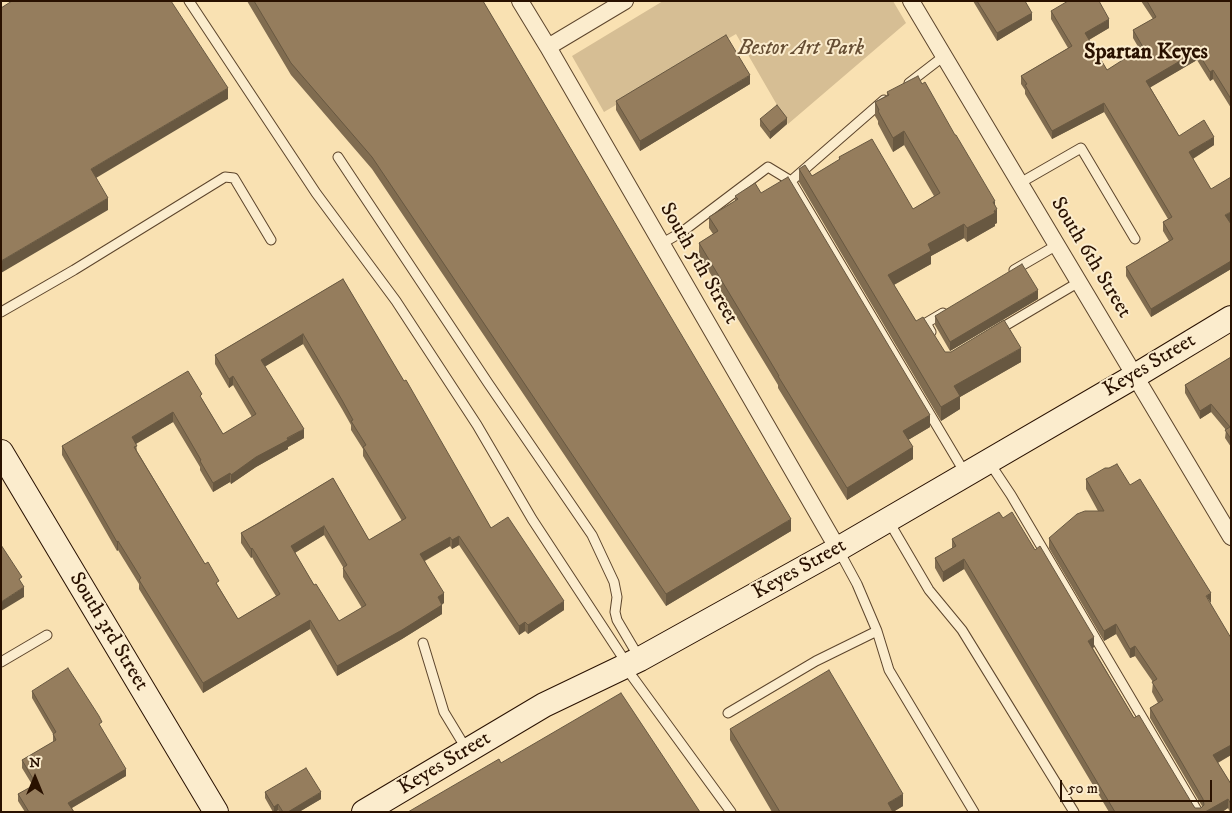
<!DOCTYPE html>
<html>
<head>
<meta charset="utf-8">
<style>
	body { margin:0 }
	#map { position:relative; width:1232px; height:813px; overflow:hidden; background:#f9e1b2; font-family:"IM FELL DW Pica",serif }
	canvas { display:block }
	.frame { position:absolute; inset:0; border:2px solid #291100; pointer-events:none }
	.north { position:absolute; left:10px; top:753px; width:50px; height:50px; -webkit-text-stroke:4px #fbeccd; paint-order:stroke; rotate:0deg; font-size:14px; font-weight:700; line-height:20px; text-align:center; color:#291100 }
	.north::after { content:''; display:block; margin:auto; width:18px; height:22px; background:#291100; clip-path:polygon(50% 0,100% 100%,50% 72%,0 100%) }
	.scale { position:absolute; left:1060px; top:780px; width:152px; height:22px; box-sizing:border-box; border:2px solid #291100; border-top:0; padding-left:6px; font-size:15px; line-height:18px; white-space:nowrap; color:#291100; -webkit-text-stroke:4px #fbeccd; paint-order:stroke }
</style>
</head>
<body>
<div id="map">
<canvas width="1232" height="813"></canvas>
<div class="frame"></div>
<div class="north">N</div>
<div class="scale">50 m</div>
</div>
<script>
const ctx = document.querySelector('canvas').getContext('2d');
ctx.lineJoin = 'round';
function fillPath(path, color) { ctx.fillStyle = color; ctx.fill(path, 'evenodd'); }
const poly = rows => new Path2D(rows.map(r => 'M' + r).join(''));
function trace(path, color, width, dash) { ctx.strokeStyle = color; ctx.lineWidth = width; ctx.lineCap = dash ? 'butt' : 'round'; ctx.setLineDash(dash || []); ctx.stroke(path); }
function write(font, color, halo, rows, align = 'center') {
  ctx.font = font + ' "IM FELL DW Pica",serif'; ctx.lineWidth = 4; ctx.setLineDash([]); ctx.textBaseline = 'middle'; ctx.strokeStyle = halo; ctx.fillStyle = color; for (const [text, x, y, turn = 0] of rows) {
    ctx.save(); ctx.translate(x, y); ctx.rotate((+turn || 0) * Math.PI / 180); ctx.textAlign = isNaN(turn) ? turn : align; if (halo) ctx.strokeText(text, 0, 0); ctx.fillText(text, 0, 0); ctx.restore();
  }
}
fillPath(poly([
	[663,1,893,1,906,23,788,124,736,34,604,112,572,56]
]), '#d6be94');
const lane = poly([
	[189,1,316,193,396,301,477,425,532,519,627,664],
	[909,83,944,56],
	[338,157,488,383,592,535,614,582,617,597,615,612,617,620,640,659],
	[791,181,965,473],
	[1020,183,1081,148,1135,239],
	[661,244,682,232,768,167,791,181,884,100],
	[1014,270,1057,245],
	[1,312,74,270,225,177,234,178,271,240],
	[998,330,1079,282],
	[931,332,926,323,943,313],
	[989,462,1011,495,1198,812],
	[888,520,929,590,962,630,1074,812],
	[838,549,857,584,877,631,889,670,974,812],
	[423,643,444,712,467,750],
	[1,662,47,635],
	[626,668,731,812],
	[728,713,816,661,877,631]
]);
const street = poly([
	[520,1,548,47,838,549],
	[911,1,1231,537],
	[548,47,625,1]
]);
const secondary = poly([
	[1,452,216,812],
	[364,812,544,705,640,659,838,549,1135,376,1231,318]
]);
trace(lane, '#5d452c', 11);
trace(street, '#5d452c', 18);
trace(secondary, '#291100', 26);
trace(lane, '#fbeccd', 9);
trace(street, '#fbeccd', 16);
trace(secondary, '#fbeccd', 24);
fillPath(poly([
	[247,1,483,1,791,531,666,606,372,169,291,75],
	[973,1,1025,1,1032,20,997,41],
	[1141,1,1231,1,1231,108,1213,79,1210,81,1197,60,1150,87,1179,136,1214,145,1193,159,1231,224,1231,269,1151,317,1126,276,1126,267,1169,241,1163,231,1163,222,1168,219,1104,112,1052,139,1025,94,1025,90,1021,84,1021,76,1068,48,1051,19,1051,11,1109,28,1089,40,1107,70,1140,50,1133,38,1133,30,1153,19],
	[750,84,640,151,616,110,616,101],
	[887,92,995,204,997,223,995,224,995,226,967,242,964,238,931,256,931,264,894,285,916,321,945,352,1021,362,960,397,960,409,941,421,799,182,799,169,812,176,839,160,839,157,913,209,934,196,904,145,893,152,878,124,878,121,875,116,875,102,887,95],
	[760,119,787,124,770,139,760,126],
	[761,193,930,427,908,440,913,459,847,500,778,388,778,385,699,255,699,243,713,234,709,228,709,217,735,201,735,196],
	[343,279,491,528,564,610,528,634,525,631,519,635,459,545,452,549,450,546,425,561,444,603,442,604,442,614,402,639,337,676,310,629,203,693,139,589,139,584,118,550,117,551,62,455,62,446,202,399,223,434,252,417,233,385,229,388,215,364,215,355],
	[303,344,342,409,351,425,351,430,363,449,363,456,402,521,369,540,333,478,241,533,241,543,251,558,252,557,256,564,276,596,238,619,137,451,136,444,173,422,200,467,200,470,213,492,230,482,231,484,256,467,288,449,288,447,304,438,265,366],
	[324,535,343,567,343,577,362,608,339,621,314,585,295,553],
	[1038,299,950,351,935,325,935,316],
	[1231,357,1231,447,1225,438,1226,430,1211,412,1200,419,1185,393,1185,385],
	[1086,479,1130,485,1210,603,1231,755,1218,763,1231,784,1231,812,1230,812,1228,808,1222,812,1109,812,964,569,943,582,935,568,935,558,952,548,952,539,1094,647,1093,648,1134,718,1193,805,1195,808,1201,808,1202,806,1150,718,1150,708,1158,703,1152,692,1153,682,1135,656,1130,658,1116,634,1104,641,1049,548,1049,538,1098,511,1086,489],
	[32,691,102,729,126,776,72,808,74,812,25,812,18,801,18,794,33,786,22,768,22,760,53,742,53,734,32,698],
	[730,729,903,806,893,812,772,812,730,740],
	[265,792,321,799,299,812,279,812,278,810,276,812,273,812,265,798]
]), '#806c50');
fillPath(poly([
	[1032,13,1032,20,997,41,997,33],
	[1109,19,1109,28,1085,42,1085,33],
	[1197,51,1197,60,1146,90,1146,81],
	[1213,70,1213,79,1210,81,1210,72],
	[750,75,750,84,640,151,640,141],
	[228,88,228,99,91,181,91,169],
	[1104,103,1104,112,1052,139,1052,131],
	[787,118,787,124,770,139,770,132],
	[904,131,904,145,893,152,893,138],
	[1214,137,1214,145,1189,161,1189,152],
	[108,198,108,210,1,273,1,261],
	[995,201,995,211,997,209,997,223,995,224,995,226,967,242,967,228],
	[1231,212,1231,221,1225,224,1225,215],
	[964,224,964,238,931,256,931,264,888,288,888,275,928,244],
	[1231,261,1231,269,1151,317,1151,309],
	[1038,290,1038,299,950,351,950,342],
	[303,334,303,344,261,369,261,360],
	[1021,348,1021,362,960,397,960,409,941,421,941,407,954,386],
	[233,376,233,385,229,388,229,379],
	[1211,404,1211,412,1200,419,1200,411],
	[173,412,173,422,132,446,132,437],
	[930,415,930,427,903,443,903,431],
	[304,429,304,438,288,447,288,449,256,467,231,484,231,475,256,457],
	[913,447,913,459,847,500,847,488],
	[230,473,230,482,213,492,213,483],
	[791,519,791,531,666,606,666,594],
	[324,526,324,535,291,555,291,546],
	[459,536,459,545,452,549,452,540],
	[450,537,450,546,420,563,420,554],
	[118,541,118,550,117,551,117,542],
	[252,548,252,557,251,558,251,549],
	[964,559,964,569,943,582,943,572],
	[24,587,24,597,1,611,1,602],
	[444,593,444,603,438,607,438,597],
	[1211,593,1211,603,1206,596],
	[564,601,564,610,528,634,528,625],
	[442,605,442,614,402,639,337,676,337,666],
	[310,620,310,629,203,693,203,683],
	[525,622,525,631,519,635,519,626],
	[1116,624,1116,634,1104,641,1104,631],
	[1094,637,1094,647,1088,650,1088,641],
	[1135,646,1135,656,1130,658,1130,649],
	[1231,745,1231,755,1213,765,1213,755],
	[126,769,126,776,68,810,68,803],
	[321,792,321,799,299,812,288,812],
	[903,794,903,806,893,812,888,803],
	[1228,799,1228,808,1222,812,1205,812],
	[278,804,278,810,276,812,274,812,274,807]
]), '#685841');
const building = poly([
	[12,1,171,1,228,88,91,169,108,198,1,261,1,8,12,1],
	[254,1,483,1,791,519,666,594,372,157,291,63,254,1],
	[977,1,1025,1,1032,13,997,33,977,1],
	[1068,1,1099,1,1109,19,1085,33,1107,70,1143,47,1133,30,1156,17,1147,1,1231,1,1231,99,1213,70,1210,72,1197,51,1146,81,1179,136,1204,120,1214,137,1189,152,1211,189,1231,177,1231,212,1225,215,1231,224,1231,261,1151,309,1126,267,1173,239,1163,222,1172,217,1104,103,1052,131,1025,85,1027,84,1021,76,1072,46,1051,11,1068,1],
	[726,35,750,75,640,141,616,101,726,35],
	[918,76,922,84,925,82,955,135,956,135,995,201,993,202,997,209,994,211,995,213,967,228,964,224,928,244,931,251,888,275,916,321,923,317,945,352,951,352,1004,320,1021,348,954,386,960,396,941,407,799,169,805,165,812,176,840,159,839,157,872,139,913,209,940,193,904,131,893,138,878,111,879,110,875,102,889,95,887,92,918,76],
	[777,105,787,118,770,132,760,119,777,105],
	[788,177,930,415,903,431,913,447,847,488,778,376,779,376,699,243,718,231,709,217,738,199,735,196,755,183,761,193,788,177],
	[1022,264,1038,290,950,342,935,316,1022,264],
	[343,279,404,381,406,380,491,528,508,517,564,601,528,625,525,622,519,626,459,536,452,540,450,537,420,554,444,593,438,597,442,605,402,630,337,666,310,620,203,683,139,580,141,578,118,541,117,542,62,446,188,371,202,394,200,396,223,434,256,414,233,376,229,379,215,355,343,279],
	[303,334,342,400,353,420,351,421,366,445,363,447,406,518,369,540,333,478,259,523,241,533,251,549,252,548,256,554,280,594,238,619,216,583,219,581,208,562,205,564,134,447,137,446,132,437,173,412,201,460,200,461,213,483,230,473,231,475,256,457,288,440,287,438,304,429,261,360,303,334],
	[324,526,347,565,343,568,366,605,339,621,316,584,314,585,291,546,324,526],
	[1231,357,1231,439,1225,430,1230,427,1211,404,1200,411,1185,385,1231,357],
	[1117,464,1130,485,1140,479,1211,593,1206,596,1231,638,1231,745,1213,755,1231,784,1231,804,1228,799,1205,812,1115,812,964,559,943,572,935,558,956,546,952,539,999,512,1003,518,1012,512,1035,550,1040,546,1094,637,1088,641,1134,718,1139,715,1193,805,1195,808,1201,808,1204,805,1203,799,1150,708,1163,700,1152,682,1157,679,1135,646,1130,649,1116,624,1104,631,1049,538,1077,514,1085,511,1104,511,1086,479,1105,468,1109,468,1117,464],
	[1,545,22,577,19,579,24,587,1,602,1,545],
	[68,668,99,716,102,722,99,724,126,769,68,803,74,812,29,812,18,794,36,784,22,760,56,740,53,734,56,732,32,691,68,668],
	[829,670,903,794,888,803,893,812,780,812,730,729,829,670],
	[621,693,700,812,408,812,499,759,501,763,621,693],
	[306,768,321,792,288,812,283,812,278,804,274,807,265,792,306,768]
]);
fillPath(building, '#957d5d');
trace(building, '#685841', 1);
write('italic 21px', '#664e34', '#fbeccd', [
	["Bestor Art Park",801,50]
]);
write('21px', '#291100', '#fbeccd', [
	["South 6th Street",1090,258,59],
	["South 5th Street",698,264,60],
	["Keyes Street",1150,366,-31],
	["Keyes Street",800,570,-29],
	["South 3rd Street",108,632,59],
	["Keyes Street",445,764,-31]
]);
write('bold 22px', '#291100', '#fbeccd', [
	["Spartan Keyes",1146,53]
]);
</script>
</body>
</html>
